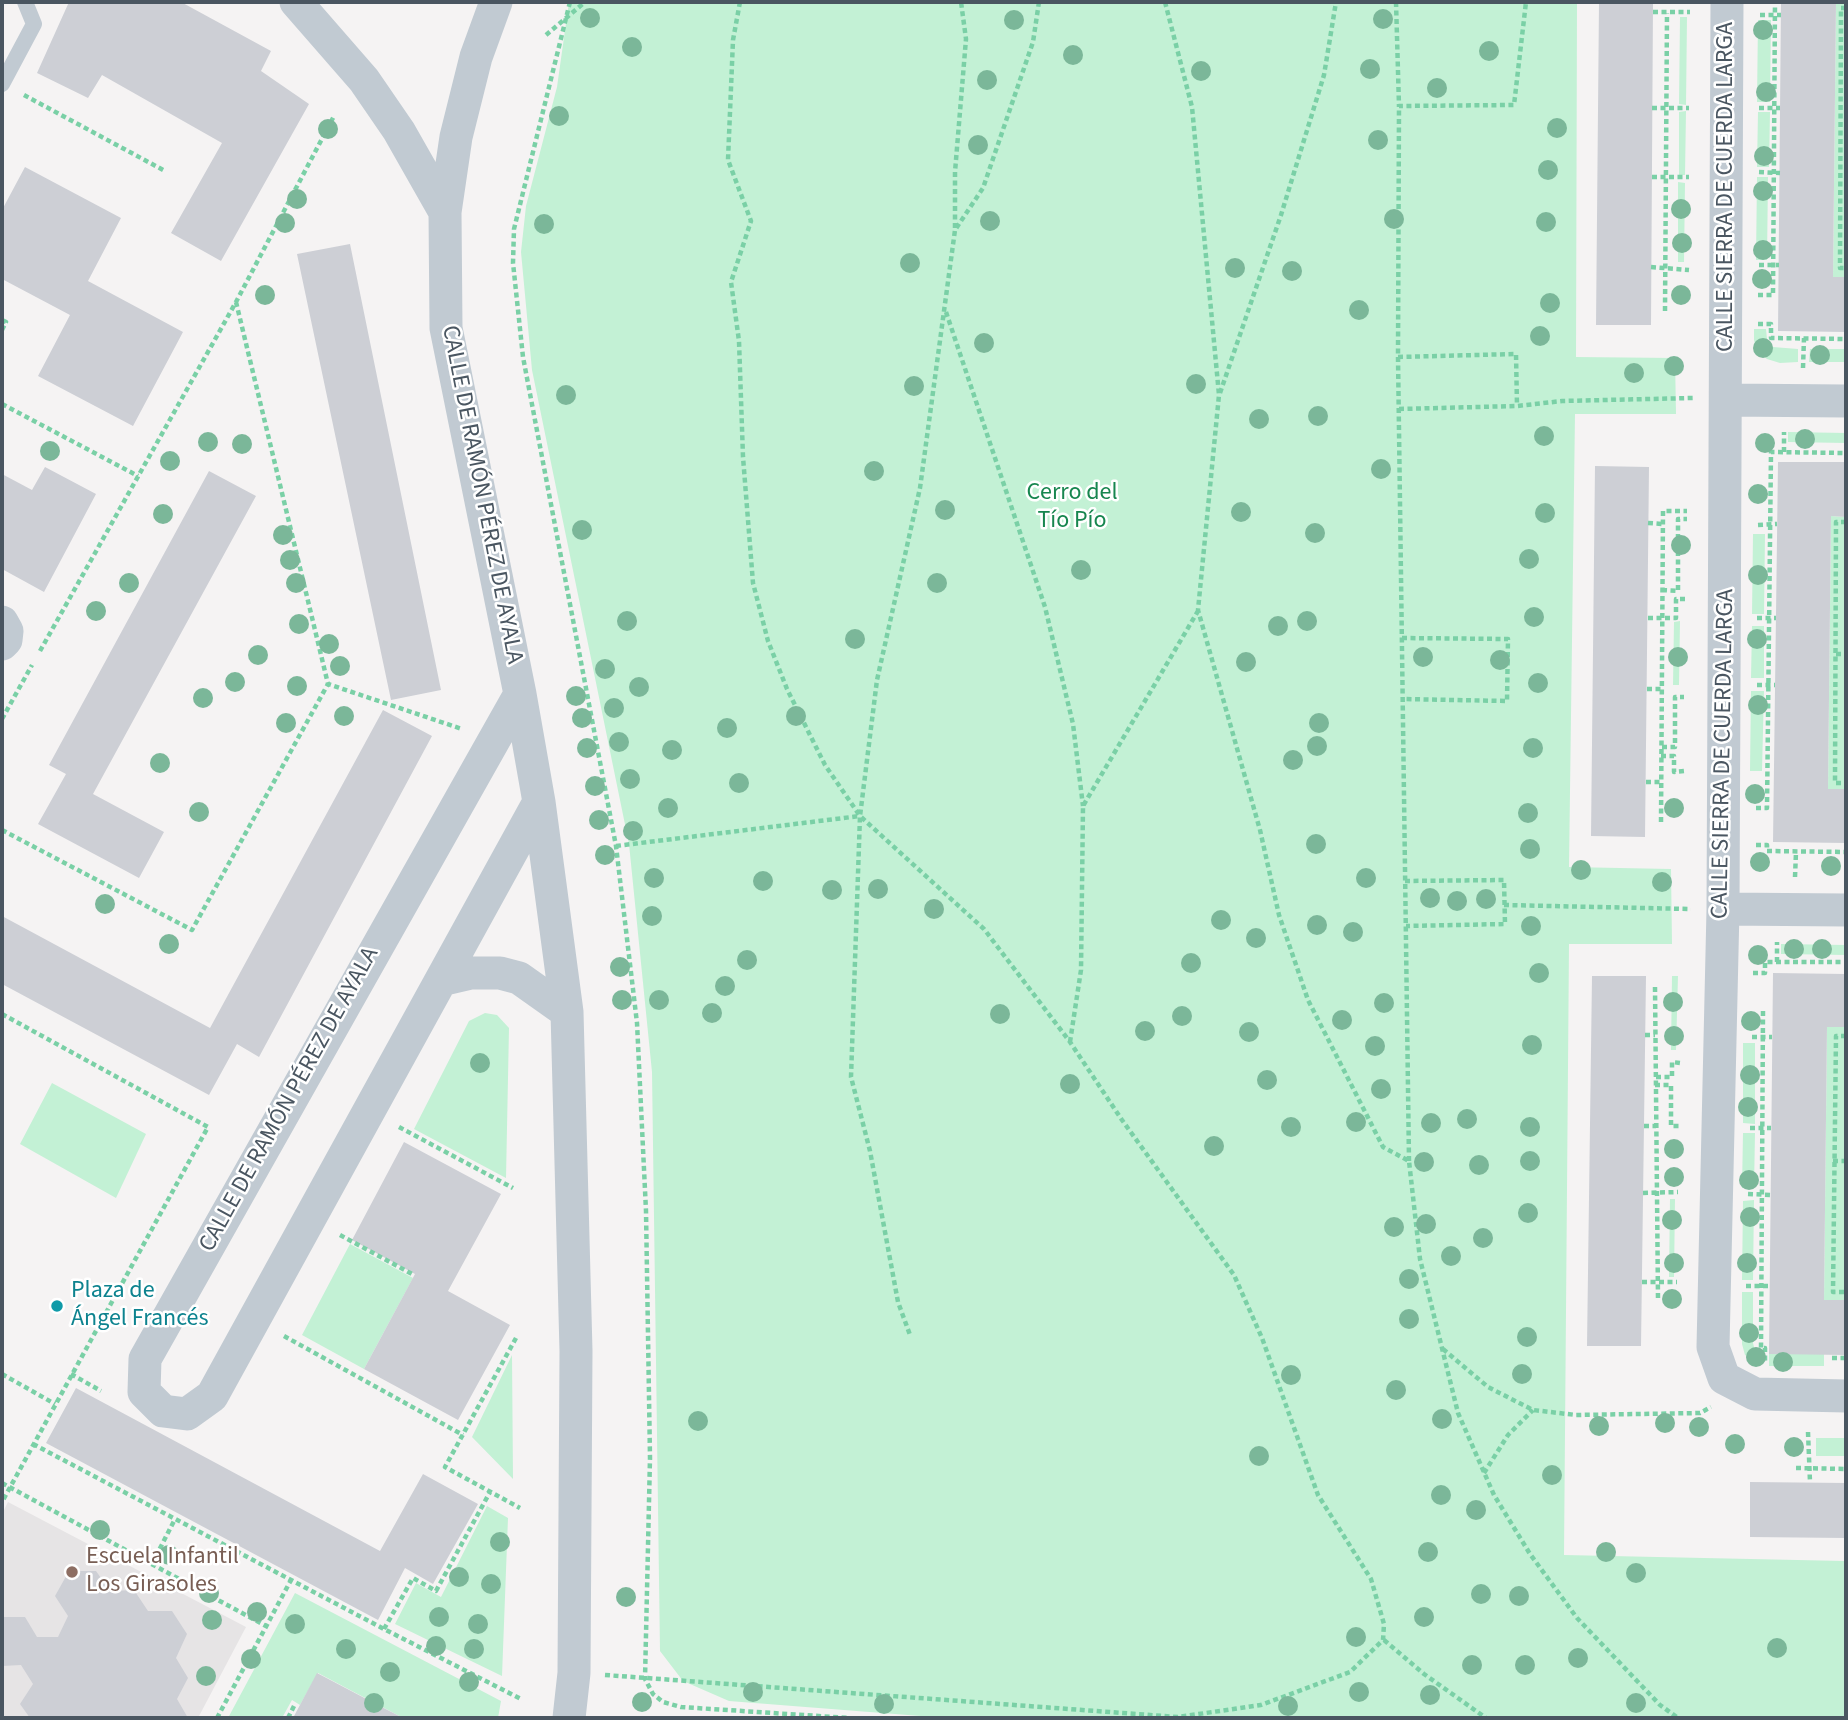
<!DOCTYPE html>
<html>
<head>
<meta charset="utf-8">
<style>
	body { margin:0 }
	#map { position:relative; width:1848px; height:1720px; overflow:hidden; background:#f5f3f3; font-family:"Source Sans 3",sans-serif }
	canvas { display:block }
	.frame { position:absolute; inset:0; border:4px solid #4a5661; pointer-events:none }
</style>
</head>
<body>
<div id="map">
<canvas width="1848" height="1720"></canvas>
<div class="frame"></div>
</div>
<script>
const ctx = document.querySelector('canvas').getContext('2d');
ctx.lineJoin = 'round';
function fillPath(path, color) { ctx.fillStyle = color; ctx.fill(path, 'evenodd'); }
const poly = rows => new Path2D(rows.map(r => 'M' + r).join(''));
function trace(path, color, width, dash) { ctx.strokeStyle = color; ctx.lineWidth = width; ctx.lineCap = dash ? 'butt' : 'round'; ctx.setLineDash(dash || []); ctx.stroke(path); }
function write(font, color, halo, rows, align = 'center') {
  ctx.font = font + ' "Source Sans 3",sans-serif'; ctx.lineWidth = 5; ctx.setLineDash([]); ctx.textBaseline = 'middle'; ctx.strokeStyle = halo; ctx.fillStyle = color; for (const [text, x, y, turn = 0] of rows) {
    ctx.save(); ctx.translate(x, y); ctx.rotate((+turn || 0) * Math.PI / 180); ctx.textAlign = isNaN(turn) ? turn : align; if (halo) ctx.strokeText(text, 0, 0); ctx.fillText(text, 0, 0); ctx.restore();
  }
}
fillPath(poly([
	[8,1502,246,1627,198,1718,2,1718,2,1514]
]), '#e6e4e5');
fillPath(poly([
	[569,2,1577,2,1576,357,1675,358,1676,414,1575,414,1569,867,1671,869,1672,944,1569,944,1564,1555,1844,1561,1846,1718,946,1718,729,1701,683,1681,660,1651,652,1072,629,844,532,370,521,252,526,206,557,87],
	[1836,3,1846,3,1846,277,1833,277],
	[1680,17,1687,17,1686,105,1679,104],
	[1758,20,1771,20,1770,102,1757,102],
	[1686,111,1685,175,1679,175,1679,112],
	[1758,112,1770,112,1769,167,1757,167],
	[1757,177,1768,177,1767,260,1756,260],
	[1678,182,1685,183,1684,262,1678,262],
	[1754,329,1766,329,1767,339,1773,347,1798,349,1798,362,1780,363,1767,359,1757,351,1754,340],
	[1810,349,1846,349,1846,362,1809,362],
	[1788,432,1846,433,1846,443,1788,442],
	[1831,516,1846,517,1846,789,1828,789],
	[1753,534,1765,534,1764,614,1752,614],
	[1680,621,1679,685,1673,685,1674,622],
	[1752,626,1764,626,1764,678,1751,678],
	[1751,691,1764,691,1762,771,1750,771],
	[1781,944,1846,945,1846,955,1781,954],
	[1672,976,1678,976,1676,1050,1671,1050],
	[485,1013,497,1015,509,1028,506,1178,414,1129,469,1021],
	[1827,1027,1846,1027,1846,1300,1824,1300],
	[1743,1043,1755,1043,1755,1124,1743,1123],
	[52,1083,146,1134,116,1198,20,1144],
	[1743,1133,1755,1133,1754,1188,1742,1188],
	[1670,1199,1675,1199,1674,1277,1669,1277],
	[1754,1200,1753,1280,1742,1280,1743,1201],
	[350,1244,413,1278,364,1369,302,1335],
	[1742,1292,1753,1292,1753,1343,1755,1351,1761,1355,1761,1364,1745,1355,1742,1344],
	[1769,1354,1824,1354,1824,1366,1769,1366],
	[512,1355,513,1479,472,1437],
	[1816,1438,1846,1438,1846,1456,1816,1456],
	[487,1506,508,1518,502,1676,395,1624,416,1583,441,1597],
	[295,1593,501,1701,498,1718,403,1718,318,1673,300,1705,292,1700,282,1718,228,1718]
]), '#c3f1d5');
fillPath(poly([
	[69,2,181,2,271,51,261,71,309,104,221,261,171,233,222,143,102,75,88,98,37,73],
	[1599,2,1653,2,1651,325,1596,325],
	[1781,2,1836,2,1833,277,1846,277,1846,332,1778,331],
	[25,167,121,218,88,281,183,332,133,426,38,376,70,315,2,279,2,210],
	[350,244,441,690,391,700,297,254],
	[1778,462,1846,462,1846,517,1831,516,1828,789,1846,789,1846,843,1773,842],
	[1595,466,1649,467,1645,837,1591,836],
	[45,467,96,494,44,592,2,569,2,474,32,490],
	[209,471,256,496,93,794,164,832,139,878,38,824,66,774,49,765],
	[383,710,432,736,259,1057,237,1044,209,1095,2,984,2,916,210,1028],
	[1773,973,1846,974,1846,1027,1827,1027,1824,1300,1846,1300,1846,1355,1769,1354],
	[1592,976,1646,976,1641,1346,1587,1346],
	[404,1142,501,1194,448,1291,510,1325,458,1420,364,1369,415,1274,352,1240],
	[76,1388,380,1551,423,1474,478,1504,433,1584,405,1568,378,1620,46,1443],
	[1750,1482,1846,1483,1846,1538,1750,1537],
	[69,1571,96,1571,110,1591,134,1590,148,1611,172,1611,187,1634,176,1658,188,1678,177,1699,188,1718,30,1718,20,1704,33,1684,21,1665,2,1666,2,1617,25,1617,37,1637,58,1637,68,1616,55,1596],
	[317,1673,374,1703,403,1718,293,1718]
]), '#cdcfd5');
trace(poly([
	[570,2,514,229,513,263,523,357,616,846,637,1023,646,1211,650,1458,645,1679,653,1694,663,1702,681,1707,849,1718],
	[740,2,733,40,728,160,751,221,731,282,739,341,743,457,753,583,768,641,787,689,825,765,860,816,851,1077,870,1151,898,1302,910,1335],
	[1165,2,1192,107,1219,395,1198,610,1260,830,1279,915,1308,1000,1383,1147,1409,1161,1420,1259,1458,1413,1494,1495,1530,1554,1577,1618,1660,1705,1678,1718],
	[1396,2,1399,106],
	[1846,8,1841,8,1840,268,1846,268],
	[1653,12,1690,12],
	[1760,15,1781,15],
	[546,35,585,2],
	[24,95,165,171],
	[1652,108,1689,108],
	[1759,108,1780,108],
	[1759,172,1780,173],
	[1652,177,1689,177],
	[955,228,955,172,966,39,961,2],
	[1759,265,1779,265],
	[1651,267,1689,270],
	[1758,295,1773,295,1775,2],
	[236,302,328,684,462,729],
	[1665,311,1667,13],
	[946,312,1045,607,1073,724,1083,806],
	[2,320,6,322,2,330],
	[1758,324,1771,324,1771,338,1846,339],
	[1398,357,1516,354,1517,406],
	[1803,368,1804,338],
	[1220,393,1281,215,1324,75,1336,2],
	[2,404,138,476],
	[1399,409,1517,406,1562,401,1693,398],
	[1784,452,1784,432],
	[1846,522,1836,522,1835,783,1846,783],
	[1648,523,1663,524],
	[1758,525,1777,524],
	[1662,590,1678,591,1678,519,1687,519],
	[1648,618,1676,618,1676,599,1686,599],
	[1757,618,1776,618],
	[1402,638,1508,639,1507,701,1403,699],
	[40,651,236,302,334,116],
	[1836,654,1846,654],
	[1757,685,1775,685],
	[1647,689,1662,689],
	[2,719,32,665],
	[1662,747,1675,747,1675,697,1684,697],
	[1661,756,1674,756,1674,772,1684,771],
	[1646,782,1661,782],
	[1756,808,1767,808,1771,452,1846,453],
	[1661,822,1663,511,1687,511],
	[2,830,192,930,328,684],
	[1756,845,1767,845,1767,851,1846,852],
	[616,846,860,816],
	[1795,877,1796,852],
	[1405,881,1504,880,1505,924,1406,926],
	[1504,905,1691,909],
	[1777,962,1777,942],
	[1753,973,1765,973,1765,962,1846,962],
	[1655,987,1658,1299],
	[1763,1011,1761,1348,1765,1348,1765,1363],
	[2,1014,208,1127,2,1502],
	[1645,1035,1655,1035],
	[1846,1036,1836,1036,1833,1292,1846,1292],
	[1752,1037,1772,1037],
	[1070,1042,1081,970,1083,806,1198,611],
	[1656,1077,1672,1077,1672,1062,1680,1063],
	[1655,1085,1671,1085,1671,1126,1679,1126],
	[1644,1126,1656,1126],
	[399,1127,513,1188],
	[1750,1128,1771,1128],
	[1409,1161,1398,357,1399,106,1514,105,1526,2],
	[1833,1161,1846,1161],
	[1643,1193,1678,1192],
	[1748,1194,1771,1195],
	[340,1235,412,1274],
	[1642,1282,1677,1282],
	[1746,1286,1770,1286],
	[284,1336,463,1435],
	[516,1338,445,1467,520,1508],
	[1443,1349,1488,1387,1533,1410,1576,1415,1700,1413,1711,1407],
	[1832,1358,1846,1358],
	[2,1374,55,1404],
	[71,1374,101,1391],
	[1808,1432,1810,1482],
	[33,1444,384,1629,521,1699],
	[1796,1468,1846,1469],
	[1484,1473,1508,1435,1533,1410],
	[2,1483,266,1626],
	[152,1564,175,1519],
	[384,1629,413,1578,436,1591,490,1492],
	[1384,1640,1424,1674,1486,1718],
	[605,1675,1178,1717,1261,1705,1350,1672,1383,1640,1384,1624,1371,1579,1318,1495,1262,1338,1234,1275,1122,1120,1070,1042,984,929,860,816,877,680,920,488,955,230,983,188,1033,42,1039,2],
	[217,1718,291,1580],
	[288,1718,294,1706]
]), '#7ad0a6', 4.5, [5, 3.5]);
trace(poly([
	[2,84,34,24,25,2]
]), '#c1cad2', 16);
trace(poly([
	[296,2,364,80,399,131,445,212],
	[496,2,476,57,456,137,445,212,446,328,520,694,539,802,567,1012,576,1351,574,1673,569,1718],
	[1727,2,1723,909,1713,1347,1724,1378,1755,1394,1846,1396],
	[1726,400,1846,401],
	[2,622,7,631,6,640,2,644],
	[520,694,145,1359,144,1392,163,1411,187,1414,212,1396,539,802],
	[1723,909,1846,910],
	[441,980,471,973,500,973,519,978,567,1012]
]), '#c1cad2', 33);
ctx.fillStyle = '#7bb799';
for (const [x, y] of [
	[590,18],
	[1383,19],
	[1014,20],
	[1763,30],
	[632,47],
	[1489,51],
	[1073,55],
	[1370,69],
	[1201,71],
	[987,80],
	[1437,88],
	[1766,92],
	[559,116],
	[1557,128],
	[328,129],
	[1378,140],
	[978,145],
	[1764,156],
	[1548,170],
	[1763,191],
	[297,199],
	[1681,209],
	[1394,219],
	[990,221],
	[1546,222],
	[285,223],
	[544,224],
	[1682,243],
	[1763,250],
	[910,263],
	[1235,268],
	[1292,271],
	[1762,279],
	[265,295],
	[1681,295],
	[1550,303],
	[1359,310],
	[1540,336],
	[984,343],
	[1763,348],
	[1820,355],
	[1674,366],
	[1634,373],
	[1196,384],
	[914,386],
	[566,395],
	[1318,416],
	[1259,419],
	[1544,436],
	[1805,439],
	[208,442],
	[1765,443],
	[242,444],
	[50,451],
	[170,461],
	[1381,469],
	[874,471],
	[1758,494],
	[945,510],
	[1241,512],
	[1545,513],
	[163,514],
	[582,530],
	[1315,533],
	[283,535],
	[1681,545],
	[1529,559],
	[290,560],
	[1081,570],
	[1758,575],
	[129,583],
	[296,583],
	[937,583],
	[96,611],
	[1534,617],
	[627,621],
	[1307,621],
	[299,624],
	[1278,626],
	[855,639],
	[1757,639],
	[329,644],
	[258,655],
	[1423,657],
	[1678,657],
	[1500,660],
	[1246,662],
	[340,666],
	[605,669],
	[235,682],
	[1538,683],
	[297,686],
	[639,687],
	[576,696],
	[203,698],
	[1758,705],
	[614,708],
	[344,716],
	[796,716],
	[582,718],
	[286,723],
	[1319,723],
	[727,728],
	[619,742],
	[1317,746],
	[587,748],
	[1533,748],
	[672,750],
	[1293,760],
	[160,763],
	[630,779],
	[739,783],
	[595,786],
	[1755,794],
	[668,808],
	[1674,808],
	[199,812],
	[1528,813],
	[599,820],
	[633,831],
	[1316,844],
	[1530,849],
	[605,855],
	[1760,862],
	[1831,866],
	[1581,870],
	[654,878],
	[1366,878],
	[763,881],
	[1662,882],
	[878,889],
	[832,890],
	[1430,898],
	[1486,899],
	[1457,901],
	[105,904],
	[934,909],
	[652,916],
	[1221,920],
	[1317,925],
	[1531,926],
	[1353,932],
	[1256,938],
	[169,944],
	[1794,949],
	[1822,949],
	[1758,955],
	[747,960],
	[1191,963],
	[620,967],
	[1539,973],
	[725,986],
	[622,1000],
	[659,1000],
	[1673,1002],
	[1384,1003],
	[712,1013],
	[1000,1014],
	[1182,1016],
	[1342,1020],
	[1751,1021],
	[1145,1031],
	[1249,1032],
	[1674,1036],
	[1532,1045],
	[1375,1046],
	[480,1063],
	[1750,1075],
	[1267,1080],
	[1070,1084],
	[1381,1089],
	[1748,1107],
	[1467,1119],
	[1356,1122],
	[1431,1123],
	[1291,1127],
	[1530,1127],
	[1214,1146],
	[1674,1149],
	[1530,1161],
	[1424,1162],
	[1479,1165],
	[1674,1177],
	[1749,1180],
	[1528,1213],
	[1750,1217],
	[1672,1220],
	[1426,1224],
	[1394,1227],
	[1483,1238],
	[1451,1256],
	[1674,1263],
	[1747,1263],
	[1409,1279],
	[1672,1299],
	[1409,1319],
	[1749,1333],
	[1527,1337],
	[1756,1357],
	[1783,1362],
	[1522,1374],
	[1291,1375],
	[1396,1390],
	[1442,1419],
	[698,1421],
	[1665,1423],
	[1599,1426],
	[1699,1427],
	[1735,1444],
	[1794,1447],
	[1259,1456],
	[1552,1475],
	[1441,1495],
	[1476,1510],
	[100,1530],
	[500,1542],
	[1428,1552],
	[1606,1552],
	[169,1555],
	[1636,1573],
	[459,1577],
	[491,1584],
	[209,1593],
	[1481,1594],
	[1519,1596],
	[626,1597],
	[257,1612],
	[439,1617],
	[1424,1617],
	[212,1620],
	[295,1624],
	[478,1624],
	[1356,1637],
	[436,1646],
	[1777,1648],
	[346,1649],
	[474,1649],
	[1578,1658],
	[251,1659],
	[1472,1665],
	[1525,1665],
	[390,1672],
	[206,1676],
	[469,1682],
	[753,1692],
	[1359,1692],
	[1430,1695],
	[642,1702],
	[374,1703],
	[1636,1703],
	[884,1704],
	[1288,1706]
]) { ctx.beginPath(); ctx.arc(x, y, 10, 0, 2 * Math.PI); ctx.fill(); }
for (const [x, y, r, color] of [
	[57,1306,7,"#0f9aa8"],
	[72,1572,7,"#8d6e63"]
]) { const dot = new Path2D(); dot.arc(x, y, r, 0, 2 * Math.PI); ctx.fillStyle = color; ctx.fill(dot); trace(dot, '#fff', 2.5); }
write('24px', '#4a5661', '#fff', [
	["CALLE SIERRA DE CUERDA LARGA",1727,187,-90],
	["CALLE DE RAMÓN PÉREZ DE AYALA",481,495,79],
	["CALLE SIERRA DE CUERDA LARGA",1724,754,-89],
	["CALLE DE RAMÓN PÉREZ DE AYALA",290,1100,-61]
]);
write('24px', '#17864f', '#fff', [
	["Cerro del",1072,494],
	["Tío Pío",1072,522]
]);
write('24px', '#0d838f', '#fff', [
	["Plaza de",71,1292],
	["Ángel Francés",71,1320]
], 'left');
write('24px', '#785e54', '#fff', [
	["Escuela Infantil",86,1558],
	["Los Girasoles",86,1586]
], 'left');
</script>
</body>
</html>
